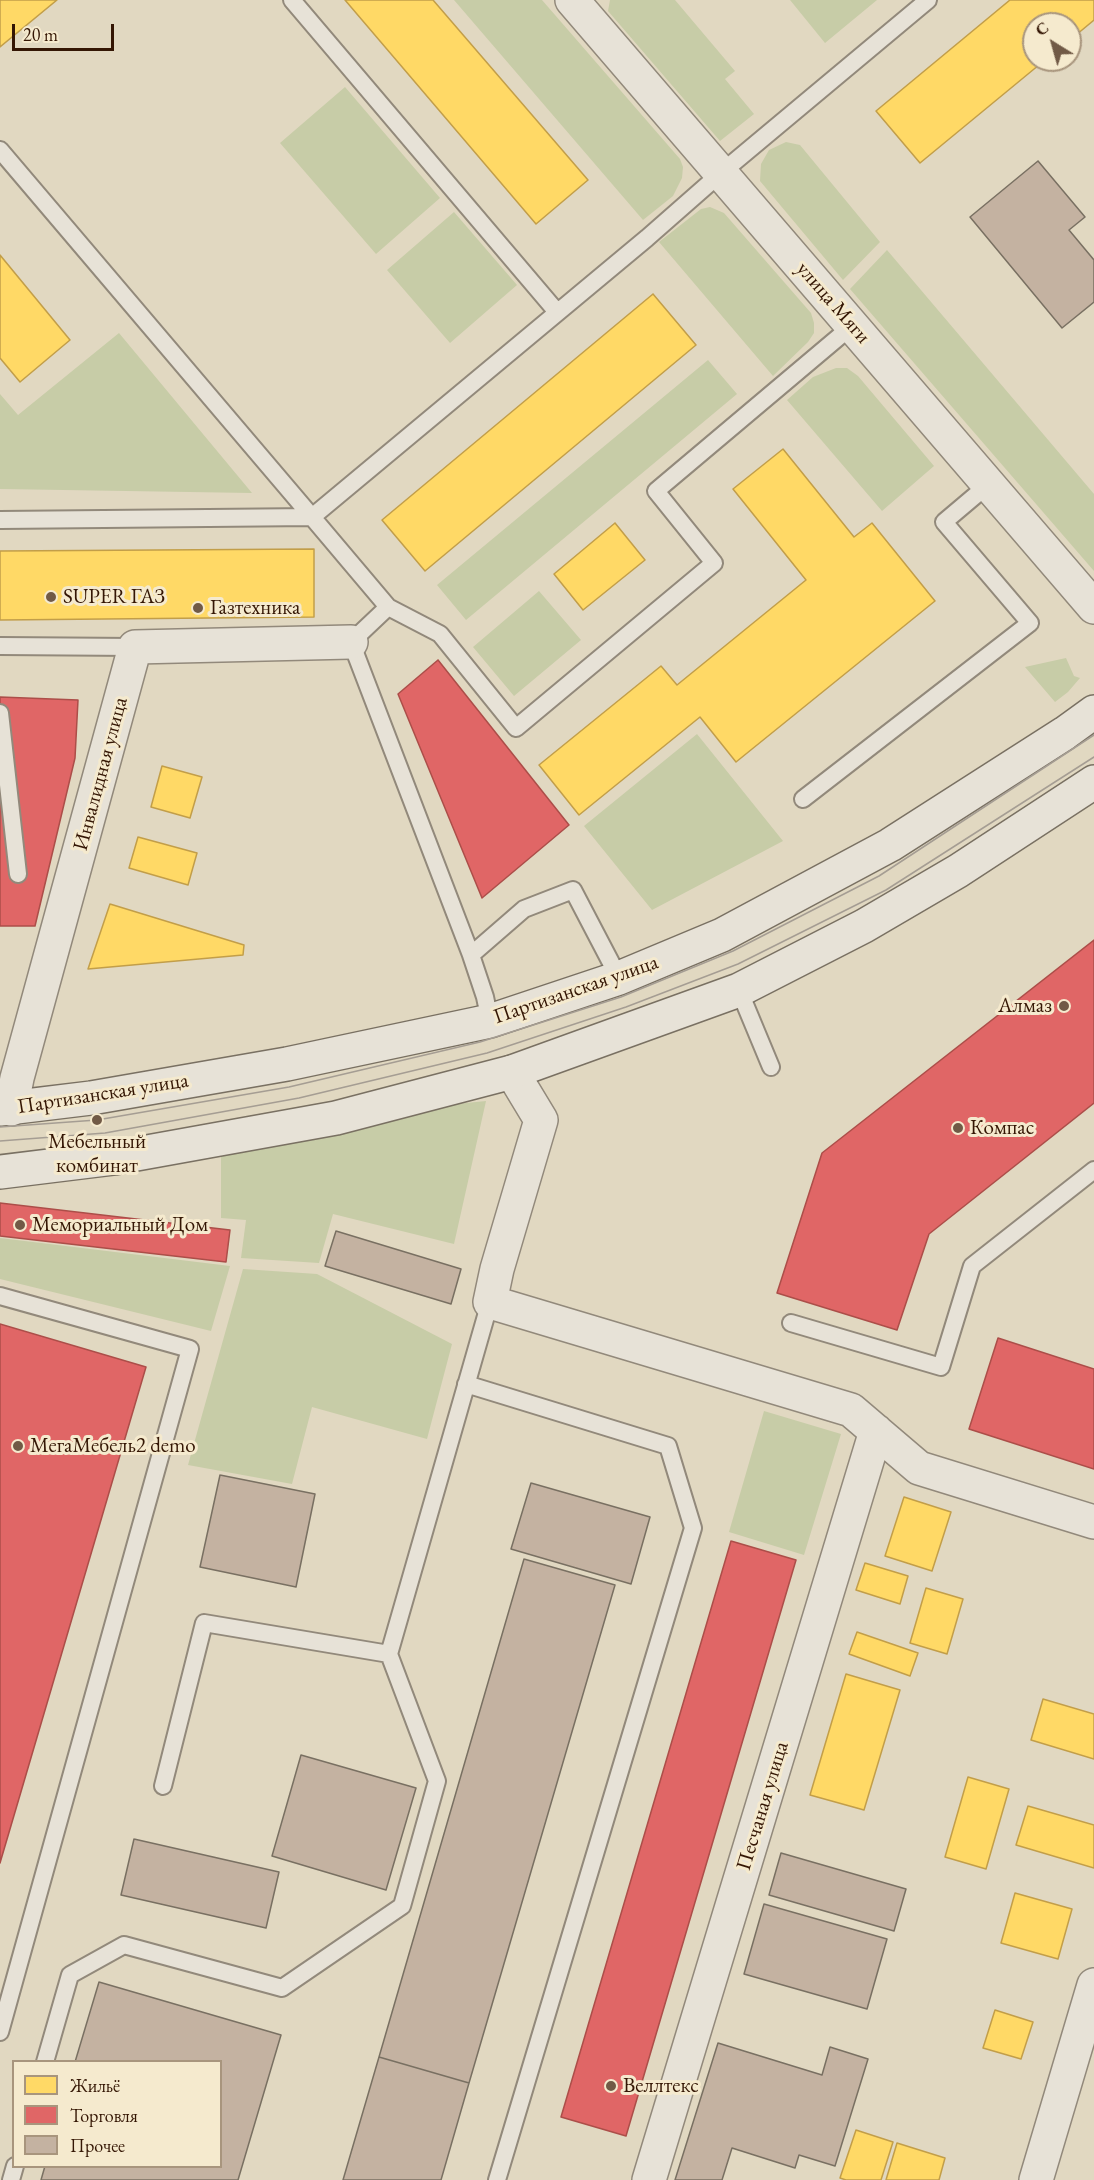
<!DOCTYPE html>
<html>
<head>
<meta charset="utf-8">
<style>
	body { margin:0 }
	#map { position:relative; width:1094px; height:2180px; overflow:hidden; background:#e1d8c1; font-family:"EB Garamond",serif }
	canvas { display:block }
	.legend { position:absolute; left:12px; top:2060px; width:210px; height:108px; box-sizing:border-box; background:#f5eace; border:2px solid #a8957d; margin:0; padding:8px 10px; list-style:none; font-size:18px; color:#341604 }
	.legend li { display:flex; align-items:center; gap:12px; height:30px }
	.legend b { width:30px; border:2px solid #a8957d }
	.north { position:absolute; left:1022px; top:12px; width:60px; height:60px; box-sizing:border-box; background:#f5eace; border:2px solid #a8957d; border-radius:50%; rotate:323deg; font-size:16px; font-weight:700; line-height:24px; text-align:center; color:#341604 }
	.north::after { content:''; display:block; margin:auto; width:21px; height:27px; background:#715a46; clip-path:polygon(50% 0,100% 100%,50% 72%,0 100%) }
	.scale { position:absolute; left:12px; top:24px; width:102px; height:27px; box-sizing:border-box; border:3px solid #341604; border-top:0; padding-left:8px; font-size:18px; line-height:21px; white-space:nowrap; color:#341604; -webkit-text-stroke:4px #f5eace; paint-order:stroke }
</style>
</head>
<body>
<div id="map">
<canvas width="1094" height="2180"></canvas>
<ul class="legend">
<li><b style="height:16px;background:#ffd966"></b>Жильё</li>
<li><b style="height:16px;background:#e06666"></b>Торговля</li>
<li><b style="height:16px;background:#c4b2a1"></b>Прочее</li>
</ul>
<div class="north">С</div>
<div class="scale">20 m</div>
</div>
<script>
const ctx = document.querySelector('canvas').getContext('2d');
ctx.lineJoin = 'round';
function fillPath(path, color) { ctx.fillStyle = color; ctx.fill(path, 'evenodd'); }
const poly = rows => new Path2D(rows.map(r => 'M' + r).join(''));
function trace(path, color, width, dash) { ctx.strokeStyle = color; ctx.lineWidth = width; ctx.lineCap = dash ? 'butt' : 'round'; ctx.setLineDash(dash || []); ctx.stroke(path); }
function write(font, color, halo, rows, align = 'center') {
  ctx.font = font + ' "EB Garamond",serif'; ctx.lineWidth = 6; ctx.setLineDash([]); ctx.textBaseline = 'middle'; ctx.strokeStyle = halo; ctx.fillStyle = color; for (const [text, x, y, turn = 0] of rows) {
    ctx.save(); ctx.translate(x, y); ctx.rotate((+turn || 0) * Math.PI / 180); ctx.textAlign = isNaN(turn) ? turn : align; if (halo) ctx.strokeText(text, 0, 0); ctx.fillText(text, 0, 0); ctx.restore();
  }
}
fillPath(poly([
	[454,0,542,0,680,159,683,167,682,178,673,196,643,220],
	[610,0,675,0,735,71,725,79,754,114,720,141,608,11],
	[790,0,877,0,825,43],
	[345,87,440,198,376,254,280,143],
	[786,142,800,145,880,242,843,280,760,181,761,164,769,150],
	[710,207,724,213,811,313,814,323,814,333,808,342,773,376,659,242,701,209],
	[454,212,517,285,450,343,387,270],
	[887,250,1094,494,1094,571,850,289],
	[119,333,252,493,0,489,0,394,18,415],
	[708,360,737,394,466,620,437,585],
	[836,368,847,368,858,376,934,466,882,511,787,400,813,377],
	[539,591,581,640,514,696,473,647],
	[1066,658,1074,676,1080,678,1068,692,1055,702,1025,667],
	[697,734,783,841,652,910,584,826],
	[486,1101,454,1244,333,1214,319,1263,241,1258,246,1220,221,1218,221,1152,367,1113],
	[0,1238,230,1266,211,1331,0,1279],
	[243,1269,317,1274,452,1344,427,1439,312,1407,292,1484,188,1465],
	[764,1411,841,1434,804,1555,729,1532]
]), '#c7cca7');
const homes = poly([
	[0,0,57,0,0,47,0,0],
	[345,0,433,0,588,180,536,224,345,0],
	[1010,0,1094,0,1094,20,1070,40,1070,24,1034,24,1034,60,1045,60,920,163,876,111,1010,0],
	[0,255,70,340,20,382,0,358,0,255],
	[653,294,696,345,425,571,382,520,653,294],
	[783,449,854,537,872,523,935,601,736,762,700,717,579,815,539,765,661,666,677,685,806,580,733,489,783,449],
	[615,523,645,560,583,610,554,574,615,523],
	[314,549,314,617,0,620,0,551,314,549],
	[162,766,202,777,190,818,151,807,162,766],
	[138,837,197,853,188,885,129,868,138,837],
	[110,904,244,945,243,955,88,969,110,904],
	[904,1497,951,1512,932,1571,885,1556,904,1497],
	[865,1563,908,1576,900,1604,856,1590,865,1563],
	[926,1588,963,1599,947,1654,910,1643,926,1588],
	[857,1632,918,1653,910,1676,849,1654,857,1632],
	[846,1674,900,1690,864,1810,810,1795,846,1674],
	[1043,1699,1094,1714,1094,1759,1031,1740,1043,1699],
	[968,1777,1009,1789,986,1869,945,1857,968,1777],
	[1028,1806,1094,1825,1094,1868,1016,1845,1028,1806],
	[1015,1893,1072,1909,1058,1959,1001,1943,1015,1893],
	[995,2010,1033,2022,1021,2059,983,2048,995,2010],
	[856,2130,893,2142,881,2180,846,2180,840,2178,856,2130],
	[897,2143,945,2158,939,2180,886,2180,897,2143]
]);
fillPath(homes, '#ffd966');
trace(homes, '#c29e49', 1.5);
const shops = poly([
	[438,660,569,825,482,898,398,694,438,660],
	[0,697,78,700,75,758,35,926,0,926,0,697],
	[1094,940,1094,1103,929,1234,897,1330,777,1293,822,1153,1094,940],
	[0,1203,230,1230,226,1262,0,1236,0,1203],
	[0,1324,146,1367,0,1863,0,1324],
	[998,1338,1094,1369,1094,1469,969,1429,998,1338],
	[731,1541,796,1560,626,2136,561,2117,731,1541]
]);
fillPath(shops, '#e06666');
trace(shops, '#ac4e49', 1.5);
const building = poly([
	[1038,161,1085,217,1069,230,1094,260,1094,302,1062,328,970,217,1038,161],
	[336,1231,461,1269,451,1304,325,1266,336,1231],
	[220,1475,315,1494,296,1587,200,1567,220,1475],
	[531,1483,650,1517,631,1584,511,1549,531,1483],
	[524,1559,615,1585,469,2083,379,2057,524,1559],
	[301,1755,416,1788,386,1890,272,1856,301,1755],
	[134,1839,279,1872,266,1928,121,1895,134,1839],
	[781,1853,906,1889,894,1931,769,1895,781,1853],
	[764,1904,887,1939,867,2009,744,1974,764,1904],
	[99,1982,281,2035,238,2180,41,2180,45,2166,220,2166,220,2062,75,2062,99,1982],
	[718,2043,822,2075,830,2047,868,2059,835,2166,799,2155,795,2168,732,2148,722,2180,675,2180,718,2043],
	[379,2057,469,2083,441,2180,343,2180,379,2057]
]);
fillPath(building, '#c4b2a1');
trace(building, '#797062', 1.5);
const lane = poly([
	[292,0,557,312],
	[0,150,312,517,0,520],
	[388,607,440,634,516,728,714,563,656,491,853,325],
	[0,646,135,647],
	[0,713,18,874],
	[803,799,1030,623,944,522,989,484],
	[471,955,524,909,573,890,619,978],
	[739,990,771,1067],
	[490,1021,485,997,471,955,351,642,388,607,312,517,647,238,721,173,928,0],
	[0,1296,190,1349,0,2032],
	[791,1323,941,1367,972,1266,1094,1170],
	[466,1384,668,1446,693,1528,497,2180],
	[163,1786,204,1623,389,1654],
	[45,2062,70,1975,124,1945,282,1988,402,1906,437,1781,389,1654,490,1302],
	[11,2180,15,2166]
]);
const street = poly([
	[572,0,1094,607],
	[512,1072,541,1120,497,1269,490,1302,851,1410,919,1468,1094,1522],
	[11,1109,17,1078,135,647,351,642],
	[649,2180,876,1431],
	[1036,2180,1094,1985]
]);
const secondary = poly([
	[0,1109,91,1098,287,1064,490,1021,619,978,722,935,890,845,1065,733,1094,712],
	[0,1172,114,1158,336,1118,512,1072,739,990,864,926,958,871,1094,782]
]);
trace(lane, '#92897b', 20);
trace(street, '#92897b', 36);
trace(secondary, '#797062', 36);
trace(lane, '#e7e2d7', 16);
trace(street, '#e7e2d7', 33);
trace(secondary, '#e7e2d7', 33);
trace(poly([
	[0,1127,97,1120,289,1087,480,1042,621,997,733,951,879,876,1094,735],
	[0,1141,105,1133,299,1098,487,1053,626,1007,738,964,886,890,1094,757]
]), '#a59d93', 1.5);
for (const [x, y, r, color] of [
	[51,597,6,"#715a46"],
	[198,608,6,"#715a46"],
	[1064,1006,6,"#715a46"],
	[97,1120,6,"#715a46"],
	[958,1128,6,"#715a46"],
	[20,1225,6,"#715a46"],
	[18,1446,6,"#715a46"],
	[611,2086,6,"#715a46"]
]) { const dot = new Path2D(); dot.arc(x, y, r, 0, 2 * Math.PI); ctx.fillStyle = color; ctx.fill(dot); trace(dot, '#f5eace', 2); }
write('21px', '#341604', '#f5eace', [
	["улица Мяги",833,303,49],
	["Инвалидная улица",101,774,-75],
	["Партизанская улица",576,990,-19],
	["Партизанская улица",103,1094,-9],
	["Песчаная улица",763,1806,-73]
]);
write('21px', '#341604', '#f5eace', [
	["SUPER ГАЗ",63,597],
	["Газтехника",210,608],
	["Алмаз",1052,1006,"right"],
	["Компас",970,1128],
	["Мебельный",97,1142,"center"],
	["комбинат",97,1166,"center"],
	["Мемориальный Дом",32,1225],
	["МегаМебель2 demo",30,1446],
	["Веллтекс",623,2086]
], 'left');
</script>
</body>
</html>
